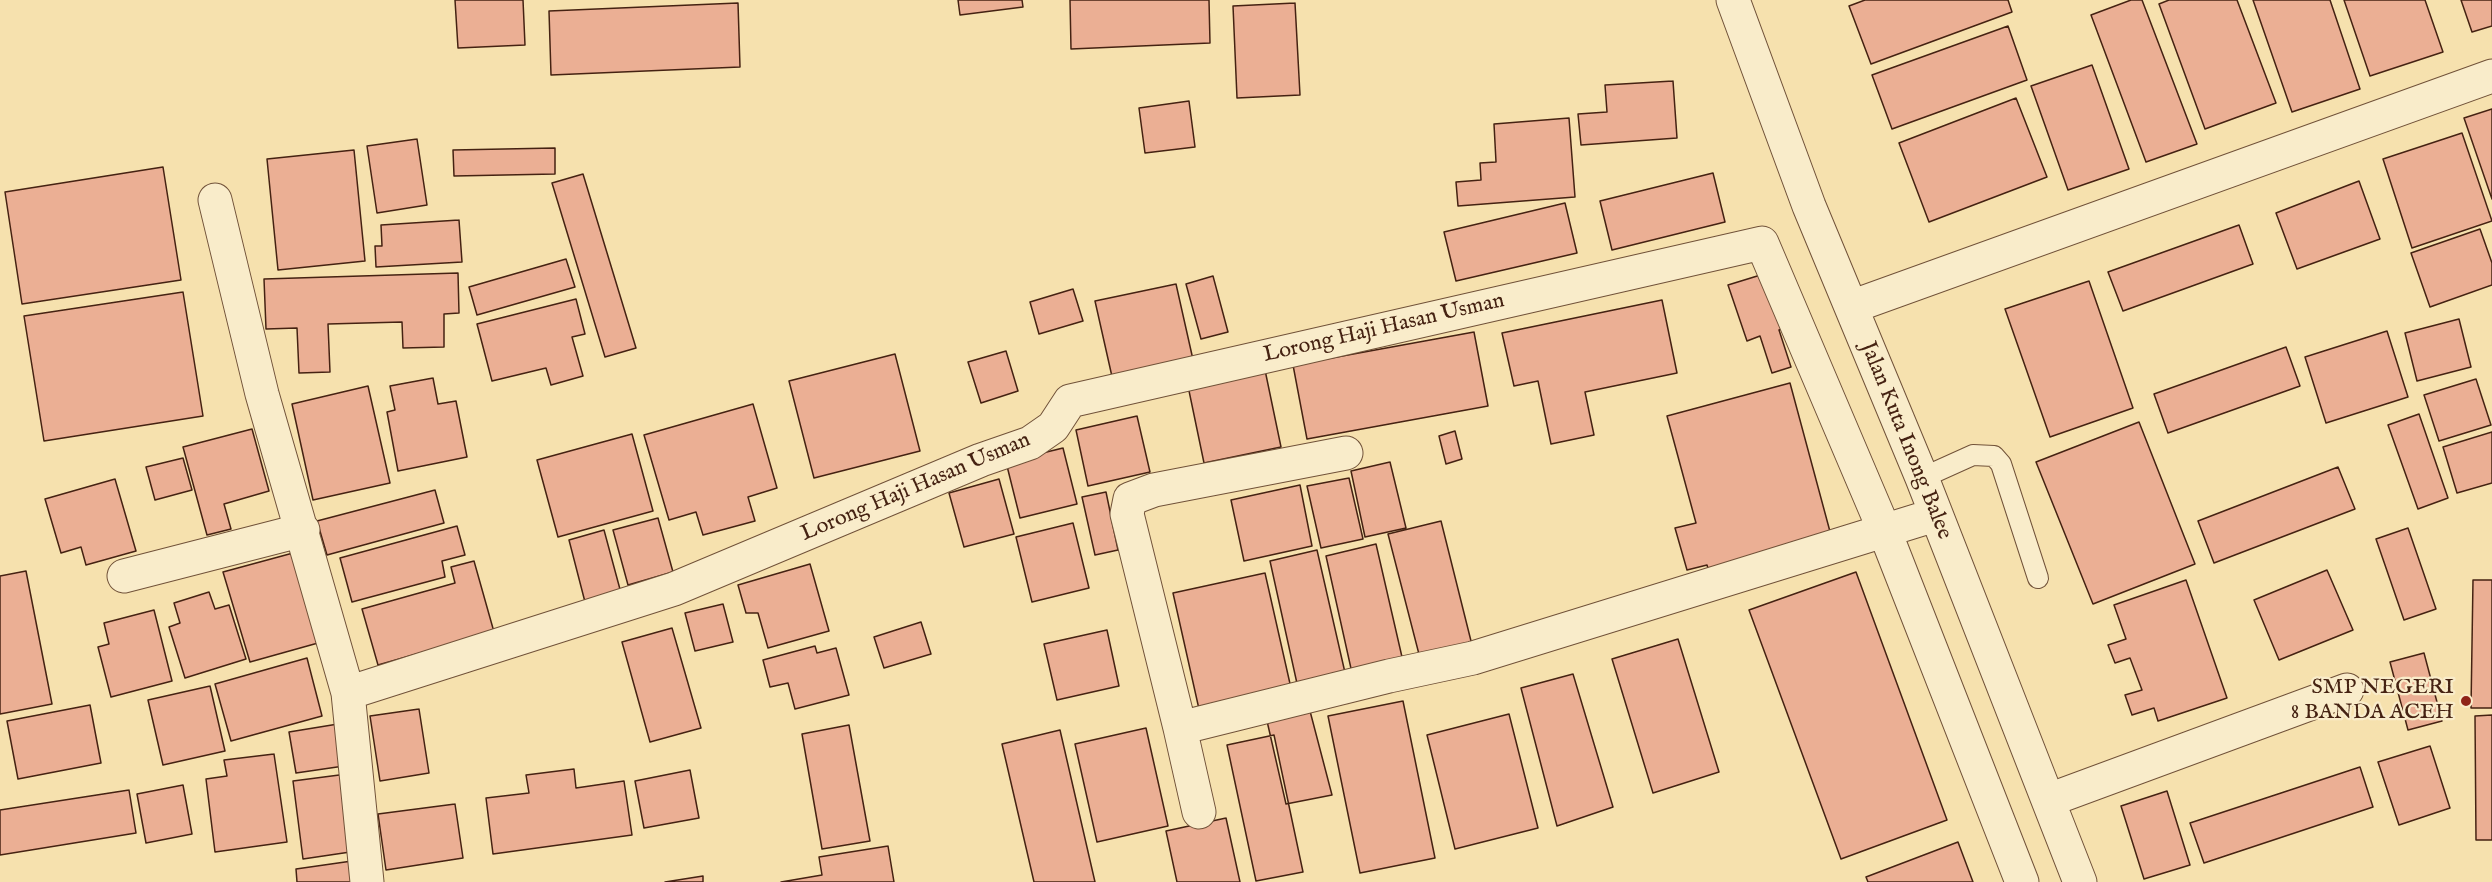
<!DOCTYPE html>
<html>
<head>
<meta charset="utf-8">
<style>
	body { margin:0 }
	canvas { display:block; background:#f6e1ae }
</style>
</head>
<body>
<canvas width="2492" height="882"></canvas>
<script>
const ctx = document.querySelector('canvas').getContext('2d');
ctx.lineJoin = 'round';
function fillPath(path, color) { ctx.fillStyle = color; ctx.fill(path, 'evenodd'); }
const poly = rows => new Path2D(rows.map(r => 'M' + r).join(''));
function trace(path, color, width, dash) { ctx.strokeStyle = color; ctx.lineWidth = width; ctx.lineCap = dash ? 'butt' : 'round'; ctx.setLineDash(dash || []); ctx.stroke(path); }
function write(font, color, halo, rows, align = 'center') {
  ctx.font = font + ' "IM FELL English",serif'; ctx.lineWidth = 4.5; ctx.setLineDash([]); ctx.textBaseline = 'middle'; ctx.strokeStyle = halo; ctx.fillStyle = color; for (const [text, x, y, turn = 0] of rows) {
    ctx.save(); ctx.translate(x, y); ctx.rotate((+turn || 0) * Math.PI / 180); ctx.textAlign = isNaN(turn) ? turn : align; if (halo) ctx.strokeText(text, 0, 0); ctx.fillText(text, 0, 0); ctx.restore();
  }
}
const building = poly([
	[455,0,523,0,525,45,458,48,455,0],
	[958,0,1022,0,1023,7,960,15,958,0],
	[1070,0,1209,0,1210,43,1071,49,1070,0],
	[1865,0,2008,0,2012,12,1871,64,1849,6,1865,0],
	[2131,0,2142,0,2197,144,2146,162,2091,15,2131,0],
	[2169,0,2237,0,2276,103,2205,129,2159,4,2169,0],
	[2253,0,2330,0,2360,89,2292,112,2253,0],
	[2344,0,2425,0,2443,52,2370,76,2344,0],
	[2461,0,2492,0,2492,26,2472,32,2461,0],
	[738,3,740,67,551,75,549,11,738,3],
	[1295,3,1300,95,1237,98,1233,6,1295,3],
	[2008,26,2027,80,1892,129,1872,75,2008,26],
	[2092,65,2129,169,2068,190,2031,86,2092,65],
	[1673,81,1677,138,1581,145,1578,114,1607,112,1605,85,1673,81],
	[2016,98,2047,177,1929,222,1899,143,2016,98],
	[1189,101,1195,147,1145,153,1139,108,1189,101],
	[2492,109,2492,199,2464,118,2492,109],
	[1569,118,1575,197,1458,206,1456,182,1481,180,1480,163,1496,162,1494,124,1569,118],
	[2462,133,2492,221,2412,248,2383,159,2462,133],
	[417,139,427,205,377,213,367,146,417,139],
	[555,148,555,174,454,176,453,150,555,148],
	[354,150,365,261,278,270,267,159,354,150],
	[163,167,181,280,22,304,5,192,163,167],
	[1713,173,1725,222,1612,250,1600,201,1713,173],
	[583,174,636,348,605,357,552,183,583,174],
	[2359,181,2380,239,2297,269,2276,213,2359,181],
	[1565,203,1577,253,1456,281,1444,232,1565,203],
	[459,220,462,262,376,267,375,246,382,246,381,225,459,220],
	[2239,225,2253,264,2123,311,2108,272,2239,225],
	[2480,229,2492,263,2492,285,2430,307,2411,253,2480,229],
	[566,259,575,287,477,315,469,287,566,259],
	[458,273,459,313,444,314,444,347,403,348,402,322,328,324,330,372,299,373,297,328,266,329,264,279,458,273],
	[1767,273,1784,328,1779,330,1791,367,1772,373,1760,336,1747,341,1728,285,1767,273],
	[1213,276,1228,332,1201,339,1186,284,1213,276],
	[2089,281,2133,408,2050,437,2005,309,2089,281],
	[1176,284,1194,364,1113,381,1095,301,1176,284],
	[1073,289,1083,321,1039,334,1030,302,1073,289],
	[183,292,203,416,44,441,24,316,183,292],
	[576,299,585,334,572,337,583,376,551,385,546,368,492,381,477,324,576,299],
	[1662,300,1677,373,1585,392,1594,435,1551,444,1538,381,1514,386,1502,333,1662,300],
	[2459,319,2471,367,2417,381,2405,333,2459,319],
	[2387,331,2408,397,2326,423,2305,357,2387,331],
	[1474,332,1488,406,1307,439,1293,365,1474,332],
	[2286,347,2300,386,2168,433,2154,394,2286,347],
	[1006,351,1018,391,981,403,968,362,1006,351],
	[895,354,920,451,814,478,789,381,895,354],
	[1265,370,1281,447,1204,463,1188,386,1265,370],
	[433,378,438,404,456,401,467,457,398,471,387,412,395,410,390,386,433,378],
	[2476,379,2491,425,2439,441,2424,395,2476,379],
	[1790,383,1832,539,1709,572,1707,565,1687,570,1675,528,1696,523,1667,416,1790,383],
	[368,386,390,483,313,500,292,404,368,386],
	[753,404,777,488,748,497,755,521,703,535,696,512,669,520,644,435,753,404],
	[2419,414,2448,498,2418,509,2388,425,2419,414],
	[1137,416,1150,472,1088,486,1076,430,1137,416],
	[2139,422,2195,564,2093,604,2036,462,2139,422],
	[252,429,269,491,224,504,231,529,207,535,183,447,252,429],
	[1455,431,1462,459,1446,464,1439,436,1455,431],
	[2492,432,2492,483,2457,493,2443,447,2492,432],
	[632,434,653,511,558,537,537,460,632,434],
	[1063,448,1077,504,1020,518,1006,462,1063,448],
	[183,458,192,490,155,500,146,467,183,458],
	[1390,462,1406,528,1365,537,1351,471,1390,462],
	[2338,467,2355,509,2214,563,2198,521,2338,467],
	[1349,478,1363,539,1321,548,1307,486,1349,478],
	[115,479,136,551,86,565,81,547,61,553,45,499,115,479],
	[999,479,1014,534,964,547,949,493,999,479],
	[1300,485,1312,546,1244,561,1231,500,1300,485],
	[435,490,444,523,327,555,317,521,435,490],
	[1106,492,1118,550,1095,555,1082,497,1106,492],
	[658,518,673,572,628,585,613,530,658,518],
	[1441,521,1473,649,1421,662,1388,534,1441,521],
	[1073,523,1089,588,1032,602,1016,537,1073,523],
	[457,526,465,555,442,561,445,577,352,602,340,558,457,526],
	[2408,528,2436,609,2404,620,2376,539,2408,528],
	[604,530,621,593,585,602,569,540,604,530],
	[1376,544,1405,670,1354,682,1326,556,1376,544],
	[1317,550,1346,677,1298,688,1270,561,1317,550],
	[293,553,318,643,250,662,223,572,293,553],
	[474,561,494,632,378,665,362,609,455,583,451,567,474,561],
	[810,564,829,631,768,648,758,613,746,613,738,585,810,564],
	[2327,570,2353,630,2279,660,2254,600,2327,570],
	[26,571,52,704,0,714,0,576,26,571],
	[1856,572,1947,820,1841,859,1749,610,1856,572],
	[1265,573,1293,697,1201,718,1173,593,1265,573],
	[2186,580,2227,698,2158,721,2154,708,2132,715,2125,695,2142,690,2130,658,2115,663,2108,645,2126,639,2114,605,2186,580],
	[2473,580,2492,580,2492,708,2471,708,2473,580],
	[209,592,215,609,229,605,246,659,185,678,169,627,180,623,174,603,209,592],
	[723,604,733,642,695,651,685,613,723,604],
	[154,610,172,681,111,697,98,647,109,644,104,623,154,610],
	[921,622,931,654,884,668,874,637,921,622],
	[672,628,701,728,650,742,622,642,672,628],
	[1107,630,1119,686,1057,700,1044,644,1107,630],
	[1678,639,1719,772,1653,793,1612,659,1678,639],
	[815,646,817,653,836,648,849,695,795,709,788,683,770,687,763,660,815,646],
	[2424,653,2442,721,2408,730,2390,662,2424,653],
	[307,658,322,716,231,741,215,684,307,658],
	[1573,674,1613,807,1557,826,1521,688,1573,674],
	[210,686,225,751,163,765,148,700,210,686],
	[1403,701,1435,858,1360,873,1328,716,1403,701],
	[90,705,101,763,18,779,7,721,90,705],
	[419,709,429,773,380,781,370,716,419,709],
	[1310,711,1332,795,1286,804,1267,721,1310,711],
	[1509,714,1538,828,1455,849,1427,735,1509,714],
	[2492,715,2492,840,2476,840,2475,716,2492,715],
	[338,724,344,766,296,773,289,732,338,724],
	[849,725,870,841,822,849,802,734,849,725],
	[1146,728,1168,826,1097,842,1075,744,1146,728],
	[1060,730,1095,882,1034,882,1002,744,1060,730],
	[1274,735,1303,872,1256,881,1227,745,1274,735],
	[2430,746,2450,808,2399,825,2378,762,2430,746],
	[274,754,287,842,215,852,206,779,227,776,224,760,274,754],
	[2360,767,2373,807,2204,863,2190,823,2360,767],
	[574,769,576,788,624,781,632,835,493,854,486,798,529,793,526,775,574,769],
	[690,770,699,818,644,828,635,781,690,770],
	[347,774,357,851,303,859,293,781,347,774],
	[183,785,192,834,146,843,137,794,183,785],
	[129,790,136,833,0,855,0,810,129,790],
	[2167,791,2190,865,2144,879,2121,806,2167,791],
	[455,804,463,858,386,870,378,814,455,804],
	[1226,818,1240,882,1177,882,1166,831,1226,818],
	[1958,842,1973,882,1868,882,1866,877,1958,842],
	[888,846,894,882,781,882,822,875,819,857,888,846],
	[352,861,355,882,297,882,296,869,352,861],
	[703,876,703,882,665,882,703,876]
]);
fillPath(building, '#ebaf94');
trace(building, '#452212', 1.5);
const service = poly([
	[1922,478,1973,455,1994,456,2001,464,2038,578]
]);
const minor = poly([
	[1733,0,1809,206,1922,478,2080,882],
	[215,200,262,394,348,693,367,882],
	[1851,307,2492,76],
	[124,576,303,530],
	[348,693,674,589,981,460,1030,443,1053,427,1070,401,1762,243,1885,532,2022,882],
	[1180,728,1127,514,1130,499,1154,490,1346,453],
	[2049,800,2347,690],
	[1199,812,1180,728,1389,676,1473,658,1935,515]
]);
trace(service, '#715239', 22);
trace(minor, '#715239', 35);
trace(service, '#f9ecca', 20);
trace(minor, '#f9ecca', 33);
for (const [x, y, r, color] of [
	[2466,701,6,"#8f2418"]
]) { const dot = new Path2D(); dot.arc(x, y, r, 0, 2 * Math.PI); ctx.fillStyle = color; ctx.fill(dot); trace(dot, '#f9ecca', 2); }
write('22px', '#452212', '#f9ecca', [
	["Lorong Haji Hasan Usman",1384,329,-13],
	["Jalan Kuta Inong Balee",1905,441,68],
	["Lorong Haji Hasan Usman",916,488,-23]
]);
write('22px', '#452212', '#f9ecca', [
	["SMP NEGERI",2454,688],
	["8 BANDA ACEH",2454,713]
], 'right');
</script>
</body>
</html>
